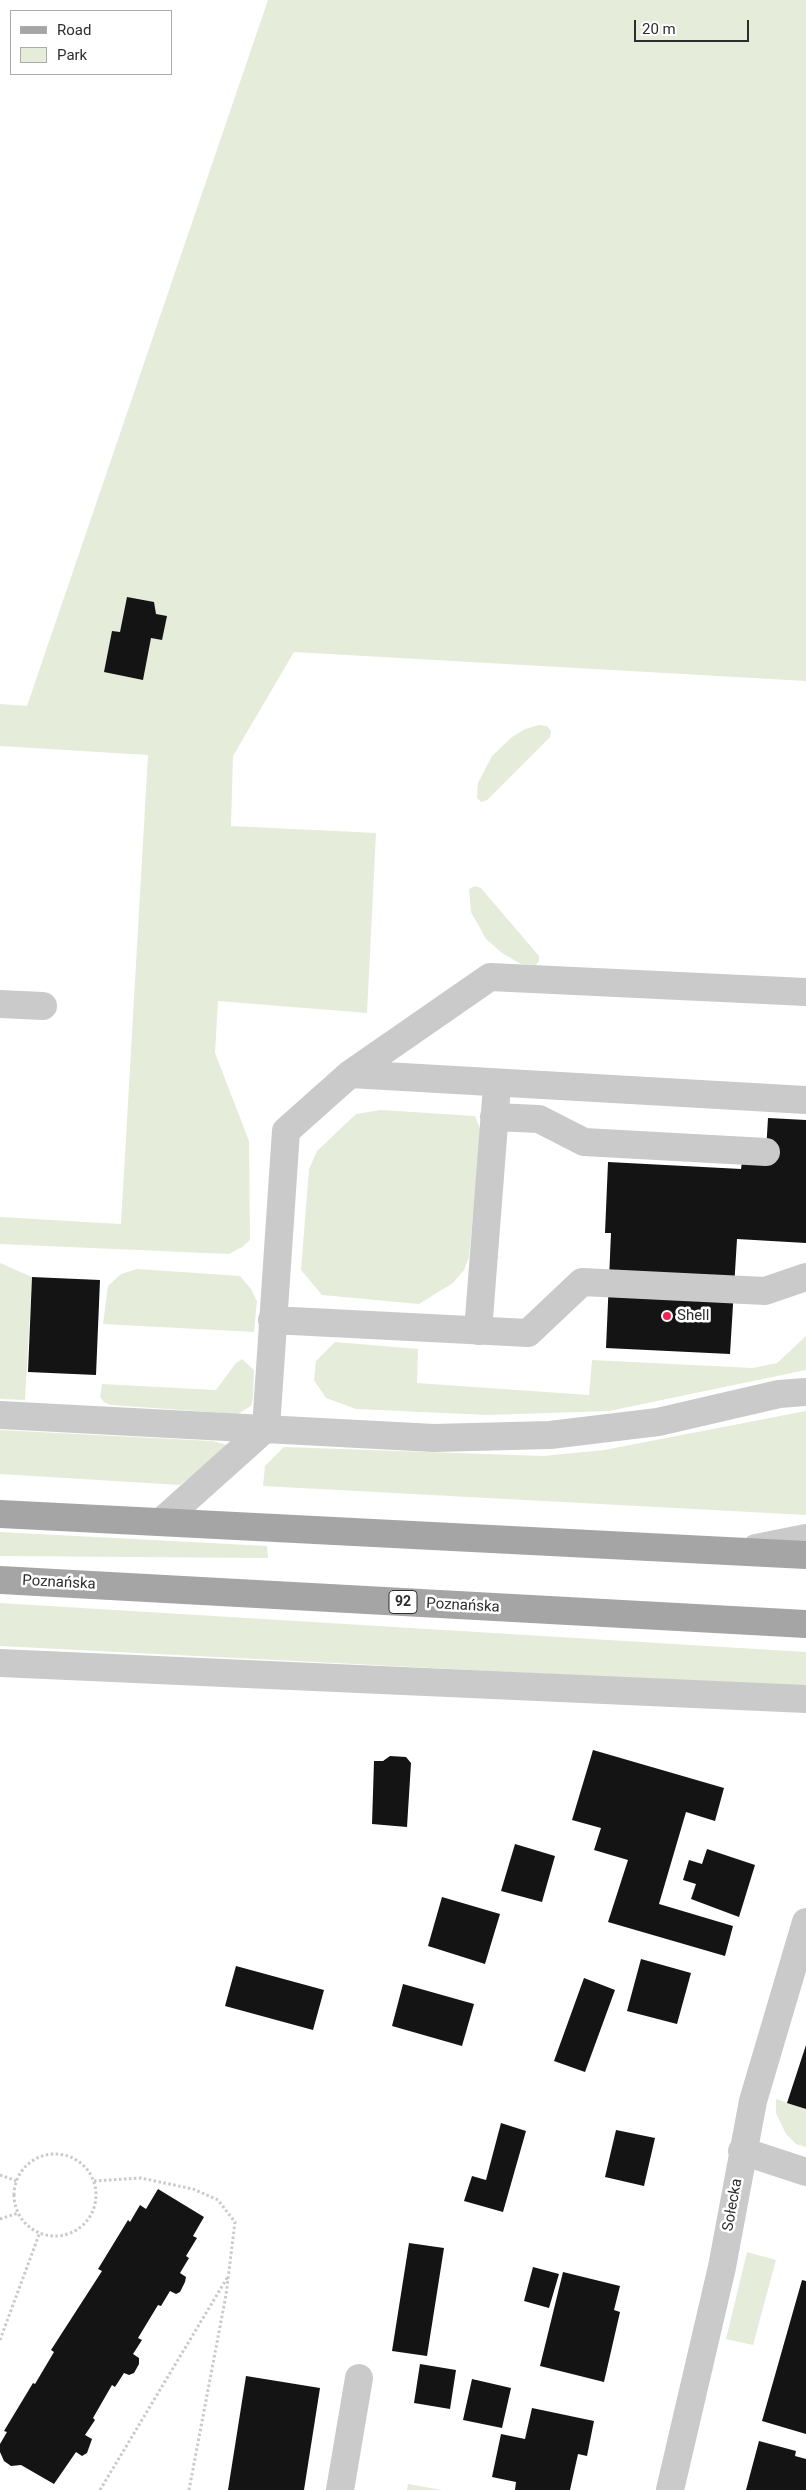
<!DOCTYPE html>
<html>
<head>
<meta charset="utf-8">
<style>
	body { margin:0 }
	#map { position:relative; width:806px; height:2490px; overflow:hidden; background:#fff; font-family:Roboto,sans-serif }
	canvas { display:block }
	.legend { position:absolute; left:10px; top:10px; width:162px; height:65px; box-sizing:border-box; background:#fff; border:1px solid #ababab; margin:0; padding:6px 9px; list-style:none; font-size:15px; color:#2d2d2d }
	.legend li { display:flex; align-items:center; gap:10px; height:25px }
	.legend b { width:25px; border:1px solid #ababab }
	.scale { position:absolute; left:634px; top:20px; width:115px; height:22px; box-sizing:border-box; border:2px solid #2d2d2d; border-top:0; padding-left:6px; font-size:15px; line-height:18px; white-space:nowrap; color:#2d2d2d; -webkit-text-stroke:4px #fff; paint-order:stroke }
</style>
</head>
<body>
<div id="map">
<canvas width="806" height="2490"></canvas>
<ul class="legend">
<li><b style="height:6px;background:#a5a5a5"></b>Road</li>
<li><b style="height:14px;background:#e6ecda"></b>Park</li>
</ul>
<div class="scale">20 m</div>
</div>
<script>
const ctx = document.querySelector('canvas').getContext('2d');
ctx.lineJoin = 'round';
function fillPath(path, color) { ctx.fillStyle = color; ctx.fill(path, 'evenodd'); }
const poly = rows => new Path2D(rows.map(r => 'M' + r).join(''));
function trace(path, color, width, dash) { ctx.strokeStyle = color; ctx.lineWidth = width; ctx.lineCap = dash ? 'butt' : 'round'; ctx.setLineDash(dash || []); ctx.stroke(path); }
function write(font, color, halo, rows, align = 'center') {
  ctx.font = font + ' Roboto,sans-serif'; ctx.lineWidth = 5; ctx.setLineDash([]); ctx.textBaseline = 'middle'; ctx.strokeStyle = halo; ctx.fillStyle = color; for (const [text, x, y, turn = 0] of rows) {
    ctx.save(); ctx.translate(x, y); ctx.rotate((+turn || 0) * Math.PI / 180); ctx.textAlign = isNaN(turn) ? turn : align; if (halo) ctx.strokeText(text, 0, 0); ctx.fillText(text, 0, 0); ctx.restore();
  }
}
fillPath(poly([
	[268,0,806,0,806,681,294,652,233,756,231,826,376,833,367,1013,218,1001,215,1053,249,1141,250,1240,242,1247,229,1254,0,1244,0,1217,121,1224,148,755,0,746,0,704,27,706],
	[539,725,547,726,551,731,550,737,487,800,481,802,477,798,478,783,492,756,512,737,525,729],
	[475,886,481,888,539,956,539,961,536,965,521,964,502,953,486,939,471,912,469,889],
	[381,1110,475,1116,481,1131,469,1257,464,1270,453,1283,419,1304,322,1295,301,1270,309,1169,317,1151,356,1114],
	[0,1263,32,1277,25,1400,0,1399],
	[137,1269,240,1276,251,1289,257,1301,254,1332,103,1324,108,1286,121,1274],
	[806,1336,806,1370,609,1411,487,1415,356,1409,326,1398,314,1380,316,1361,335,1342,418,1349,417,1383,589,1395,592,1360,753,1368,777,1363],
	[242,1359,254,1370,253,1399,251,1406,238,1414,111,1405,104,1402,100,1397,102,1384,216,1390,235,1364],
	[806,1411,806,1515,263,1486,265,1466,284,1447,543,1456,604,1450],
	[0,1430,212,1441,232,1446,180,1485,0,1474],
	[0,1532,267,1546,268,1558,0,1556],
	[0,1603,806,1652,806,1687,0,1646],
	[776,2099,806,2109,806,2147,796,2144,786,2134,776,2113],
	[747,2252,776,2260,753,2345,726,2339],
	[408,2484,442,2490,407,2490]
]), '#e6ecda');
fillPath(poly([
	[127,597,154,602,156,614,167,616,162,640,151,638,143,680,104,672,112,631,120,632],
	[768,1118,806,1120,806,1243,737,1239,730,1354,606,1348,611,1233,605,1233,608,1162,741,1169,742,1162,766,1152],
	[32,1277,100,1280,96,1375,28,1372],
	[593,1750,724,1788,715,1821,686,1812,659,1904,733,1926,725,1956,608,1922,628,1860,594,1850,601,1828,572,1820],
	[390,1756,406,1757,411,1763,407,1827,372,1824,374,1761,383,1761],
	[515,1844,555,1856,542,1902,501,1891],
	[707,1849,755,1865,739,1917,691,1899,696,1884,683,1880,689,1860,702,1864],
	[442,1897,500,1914,485,1964,428,1946],
	[641,1959,691,1973,677,2024,627,2011],
	[236,1966,324,1990,313,2030,225,2006],
	[584,1978,615,1990,585,2072,554,2061],
	[403,1984,474,2004,462,2046,392,2026],
	[806,2045,806,2109,787,2103],
	[501,2123,526,2131,503,2212,464,2201,472,2176,486,2180],
	[616,2130,655,2138,644,2186,605,2177],
	[158,2189,204,2217,193,2236,197,2238,186,2256,189,2258,180,2273,186,2277,185,2282,180,2292,176,2294,170,2291,161,2306,158,2305,138,2338,142,2340,133,2354,139,2358,139,2364,134,2373,129,2375,124,2373,115,2387,112,2385,93,2418,95,2420,85,2435,92,2439,87,2453,82,2456,76,2452,54,2484,21,2465,11,2466,4,2461,0,2452,0,2444,7,2432,4,2431,33,2383,35,2384,54,2352,51,2350,102,2271,98,2269,128,2220,130,2222,140,2205,146,2209],
	[409,2243,444,2248,427,2356,392,2351],
	[533,2267,559,2274,549,2308,524,2301],
	[563,2272,620,2286,614,2310,620,2312,604,2382,540,2366],
	[802,2280,806,2281,806,2434,762,2421],
	[420,2364,456,2370,450,2409,414,2403],
	[246,2376,320,2388,304,2490,228,2490],
	[472,2379,511,2388,502,2428,463,2420],
	[532,2408,594,2421,587,2456,578,2454,570,2490,515,2490,516,2482,492,2477,501,2434,525,2439],
	[759,2441,796,2451,795,2456,806,2459,806,2490,746,2490]
]), '#141414');
trace(poly([
	'14 2195a41 41 0 1 1 82 0a41 41 0 1 1-82 0Z',
	[0,2175,17,2181],
	[94,2181,141,2178,193,2189,218,2200,235,2222,226,2295,189,2490],
	[0,2219,18,2213],
	[0,2340,40,2232],
	[100,2490,227,2278]
]), '#cacaca', 3, [2.5, 2.5]);
trace(poly([
	[0,1004,43,1006],
	[350,1074,806,1100],
	[494,1117,539,1119,584,1142,766,1152],
	[272,1320,528,1333,582,1282,765,1291,806,1277],
	[478,1331,496,1099],
	[0,1415,434,1438,550,1435,658,1422,779,1394,806,1392],
	[161,1522,266,1428,286,1131,350,1074,490,977,806,992],
	[756,1548,806,1538],
	[0,1663,806,1699],
	[742,2151,806,2172],
	[340,2490,359,2378],
	[670,2490,722,2267,753,2101,806,1922]
]), '#cacaca', 28);
trace(poly([
	[0,1514,806,1555],
	[0,1580,806,1624]
]), '#a5a5a5', 28);
for (const [x, y, r, color] of [
	[667,1316,5,"#ed2752"]
]) { const dot = new Path2D(); dot.arc(x, y, r, 0, 2 * Math.PI); ctx.fillStyle = color; ctx.fill(dot); trace(dot, '#fff', 2); }
for (const [x, y, w] of [
	[403,1602,28]
]) { const box = new Path2D(); box.roundRect(x - w / 2, y - 11.5, w, 23, 4); ctx.fillStyle = '#fff'; ctx.fill(box); trace(box, '#2d2d2d', 1); }
write('bold 14px', '#2d2d2d', null, [
	["92",403,1602]
]);
write('15px', '#2d2d2d', '#fff', [
	["Shell",677,1316]
], 'left');
write('15px', '#2d2d2d', '#fff', [
	["Poznańska",59,1583,3],
	["Poznańska",463,1606,3],
	["Sołecka",733,2205,-80]
]);
</script>
</body>
</html>
